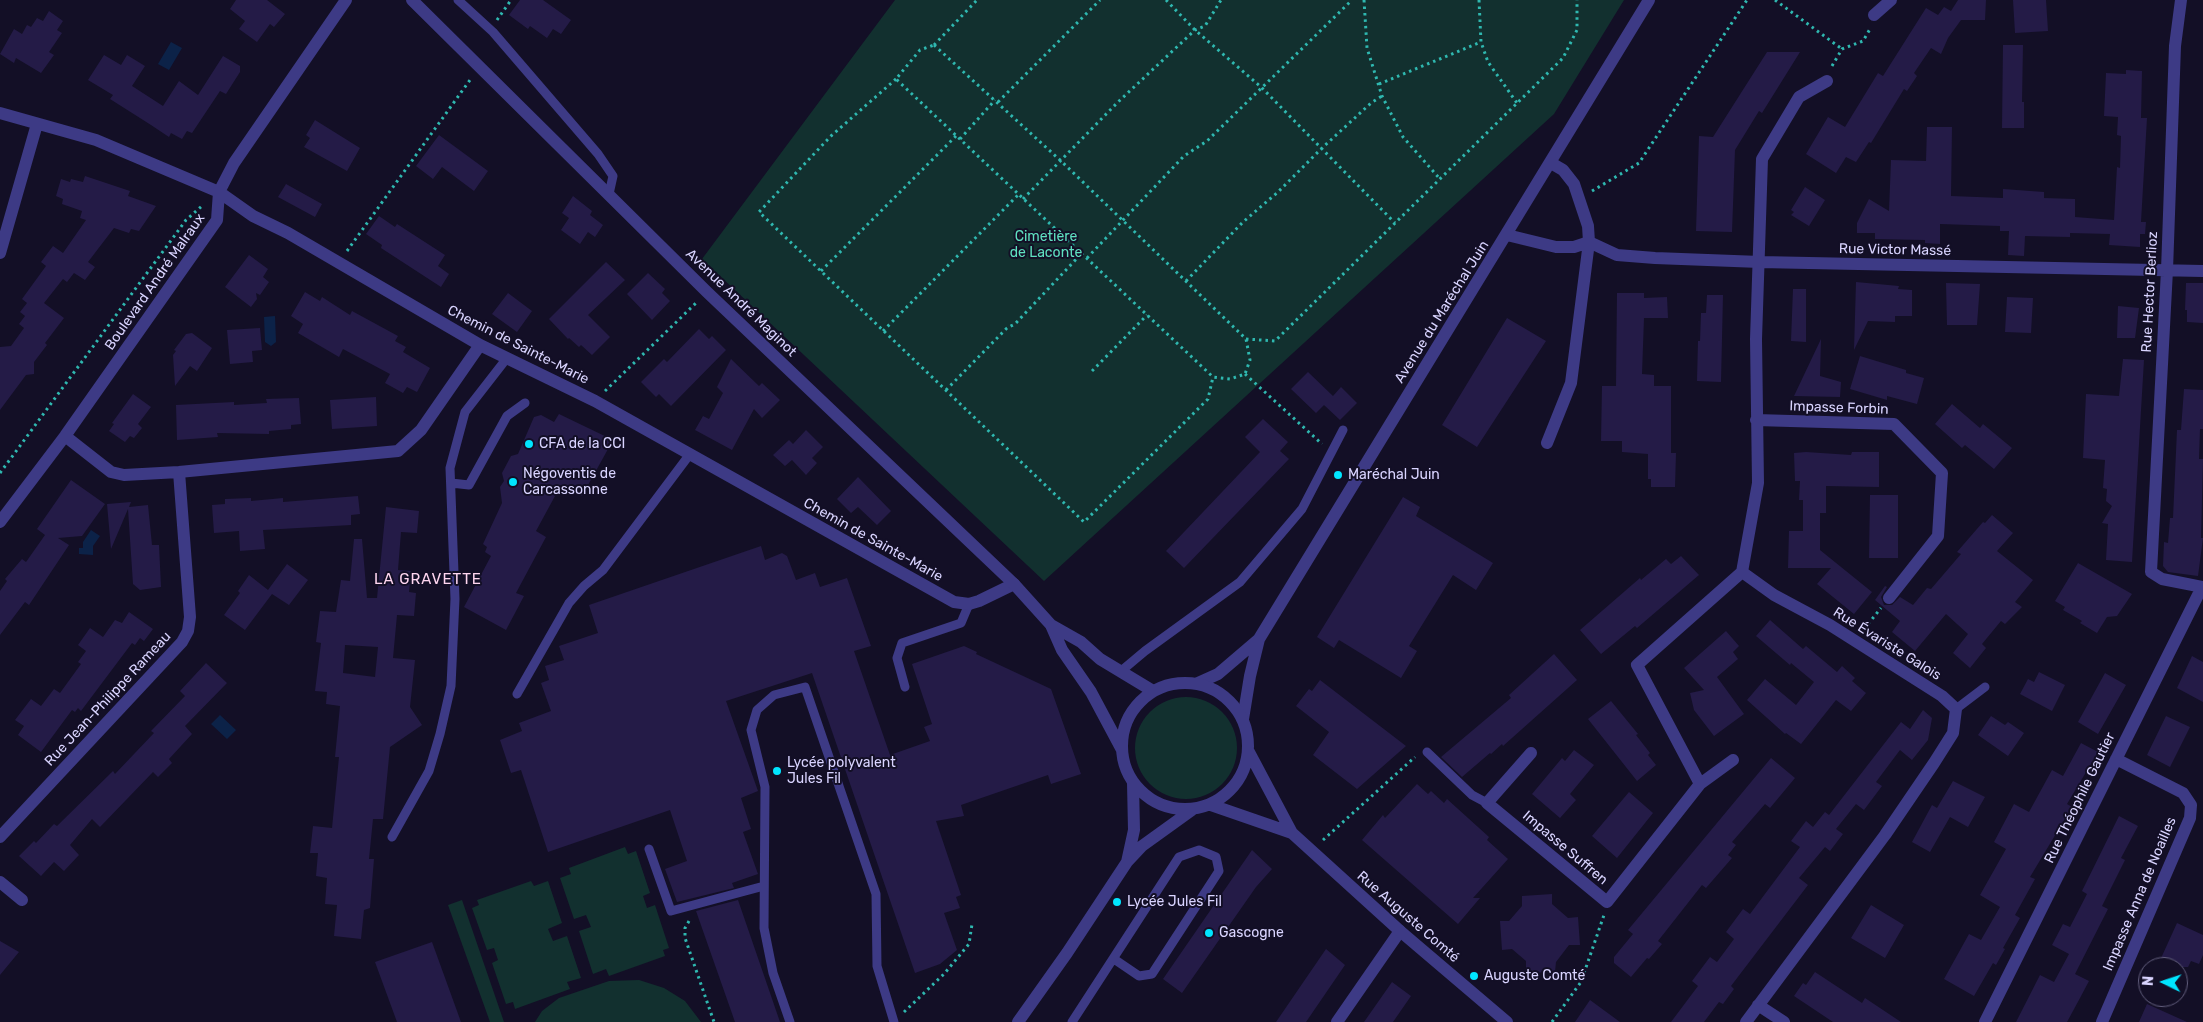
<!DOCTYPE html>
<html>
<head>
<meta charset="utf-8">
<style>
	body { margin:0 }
	#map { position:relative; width:2203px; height:1022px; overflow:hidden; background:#130f26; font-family:Rubik,sans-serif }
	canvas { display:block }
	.north { position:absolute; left:2138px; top:957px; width:50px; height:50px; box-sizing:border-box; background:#130f26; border:1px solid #625e7d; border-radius:50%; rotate:274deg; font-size:14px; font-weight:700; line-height:20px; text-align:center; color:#d9d4ff }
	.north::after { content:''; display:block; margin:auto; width:18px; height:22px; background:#00e5ff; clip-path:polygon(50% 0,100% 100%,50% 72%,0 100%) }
</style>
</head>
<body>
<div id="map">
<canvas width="2203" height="1022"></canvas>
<div class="north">N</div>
</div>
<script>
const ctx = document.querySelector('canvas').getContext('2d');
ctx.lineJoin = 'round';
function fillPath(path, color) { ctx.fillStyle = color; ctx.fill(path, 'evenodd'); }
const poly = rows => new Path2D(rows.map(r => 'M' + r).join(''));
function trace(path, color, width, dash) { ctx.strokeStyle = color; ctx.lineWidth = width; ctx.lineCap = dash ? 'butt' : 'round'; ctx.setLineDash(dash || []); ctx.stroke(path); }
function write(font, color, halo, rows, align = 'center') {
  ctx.font = font + ' Rubik,sans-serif'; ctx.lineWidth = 4; ctx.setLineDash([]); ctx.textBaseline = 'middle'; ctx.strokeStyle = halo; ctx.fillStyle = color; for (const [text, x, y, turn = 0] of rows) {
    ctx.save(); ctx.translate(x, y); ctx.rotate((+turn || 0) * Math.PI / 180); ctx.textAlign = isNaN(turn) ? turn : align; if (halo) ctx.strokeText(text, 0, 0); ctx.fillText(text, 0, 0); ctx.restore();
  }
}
fillPath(poly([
	[895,0,1624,0,1554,114,1044,581,702,259],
	'1135 748a51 51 0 1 1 102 0a51 51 0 1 1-102 0Z',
	[625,847,628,854,636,851,650,893,643,896,647,908,655,905,669,948,663,950,665,956,609,976,606,969,593,974,579,931,591,927,586,915,574,919,560,878,571,874,569,868],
	[531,881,534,886,548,881,562,923,548,929,553,941,567,936,581,978,567,982,570,989,515,1009,513,1002,506,1004,492,963,498,960,494,948,487,950,472,908,479,905,477,900],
	[462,900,504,1022,490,1022,448,905],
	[639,980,664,988,685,1001,701,1022,535,1022,542,1011,559,998,609,981]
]), '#12302f');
fillPath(poly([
	[171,42,182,48,169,70,158,64],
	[275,316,276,342,271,346,265,342,264,317],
	[91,530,100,536,93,546,93,555,79,554,79,548,83,548,83,542],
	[220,715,236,730,227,739,211,724]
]), '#0c2248');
fillPath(poly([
	[236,0,267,0,285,14,274,27,270,24,257,42,239,29,245,21,230,9],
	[520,0,543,0,571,20,561,34,553,29,547,38,530,26,528,29,509,15],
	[1958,0,1986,0,1985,20,1961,20,1948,38,1941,54,1931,48,1914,73,1917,76,1907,91,1904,89,1871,143,1869,142,1856,162,1846,157,1836,173,1806,154,1828,117,1845,127,1878,73,1883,76,1926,8,1938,15,1944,7,1951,11],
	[2013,0,2046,0,2048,31,2015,33],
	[49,11,63,21,57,30,62,33,49,52,54,55,41,73,16,58,14,63,0,54,14,29,22,34,27,25,31,27,37,18,43,21],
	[2003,45,2023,45,2022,102,2024,102,2024,128,2002,128],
	[1767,52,1800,52,1762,113,1759,111,1735,150,1732,232,1696,231,1699,136,1713,137],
	[104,55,121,65,127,55,145,66,132,86,163,106,179,81,198,95,223,56,240,66,240,72,226,94,220,91,192,133,187,131,182,139,171,133,169,137,151,125,110,99,113,95,88,80],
	[2126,70,2142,71,2141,118,2147,118,2141,222,2146,222,2145,234,2140,234,2140,247,2109,245,2110,234,2070,233,2070,237,2025,236,2024,256,2008,255,2009,231,2000,231,2000,226,1940,224,1940,244,1925,243,1925,240,1875,239,1875,233,1857,233,1857,223,1869,199,1889,211,1891,160,1926,161,1927,127,1952,127,1951,196,2003,198,2003,189,2044,192,2044,198,2075,199,2075,217,2114,220,2117,167,2120,168,2121,136,2117,135,2118,117,2104,116,2106,73,2126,74],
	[315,120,360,148,347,171,304,147,310,138,306,135],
	[439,135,488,171,474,191,442,167,433,179,416,166],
	[85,176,130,191,128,196,156,206,139,231,131,229,129,233,114,228,88,262,95,267,85,280,74,273,67,282,63,279,44,303,64,318,45,343,47,345,34,362,34,374,26,375,0,410,0,347,11,346,24,328,19,324,25,316,20,312,27,303,22,299,46,266,41,262,53,246,63,253,86,220,80,218,82,211,62,204,63,199,56,196,61,179,70,182,71,179,83,182],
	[286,184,322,204,315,217,278,197],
	[1805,187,1825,200,1809,226,1791,215,1794,212,1791,210],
	[573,196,592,211,590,215,603,225,595,237,588,232,580,244,561,230,569,218,562,213],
	[379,216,395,227,397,224,445,255,438,266,449,274,441,287,381,248,382,245,366,234],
	[249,255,268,269,263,277,269,282,260,295,256,293,257,299,251,307,225,287],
	[606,262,625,280,588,315,610,337,592,355,581,345,579,347,569,338,568,339,549,319],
	[648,273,665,289,662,293,670,301,652,320,627,294],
	[1856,282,1899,286,1898,289,1912,290,1912,316,1895,316,1895,322,1868,321,1854,350],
	[1946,283,1980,284,1977,325,1947,325],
	[2186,283,2203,283,2203,323,2187,322,2187,310,2185,310],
	[1793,289,1806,289,1806,342,1791,341],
	[305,292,320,301,322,297,350,315,352,311,398,336,395,341,406,347,403,352,430,368,417,392,407,387,403,393,385,383,390,374,343,349,339,357,298,333,303,324,291,316],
	[508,293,532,311,517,332,492,314],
	[1617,293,1644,293,1644,298,1667,297,1668,318,1644,318,1642,374,1654,375,1654,386,1671,386,1671,453,1676,453,1675,487,1651,487,1651,479,1648,479,1648,454,1622,452,1622,441,1601,441,1602,386,1616,386],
	[1707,295,1723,295,1721,382,1697,381,1698,341,1700,341,1701,313,1706,313],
	[2007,297,2033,298,2031,333,2005,332],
	[2118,306,2139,308,2135,338,2117,338],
	[1507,318,1546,341,1477,447,1442,425],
	[260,328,262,350,252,351,253,362,230,364,227,330],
	[699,329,709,339,712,336,726,350,671,406,659,394,656,397,641,382,664,359,667,362],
	[192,333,212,348,197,371,190,366,175,386,173,355,176,351,174,350,186,334],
	[1821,339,1820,376,1841,382,1840,397,1794,396],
	[1860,356,1906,370,1906,373,1924,378,1917,404,1887,396,1887,400,1850,389],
	[731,359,759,386,762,383,780,400,762,418,754,409,732,450,695,430,703,416,709,419,723,393,717,387],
	[2123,359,2144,360,2132,562,2106,560,2108,524,2102,523,2112,506,2106,501,2107,489,2103,488,2105,460,2083,458,2086,394,2119,396],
	[1308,372,1333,396,1341,387,1357,403,1340,420,1324,405,1331,398,1316,413,1291,389],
	[2184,389,2203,390,2203,429,2200,429,2199,459,2203,459,2201,538,2203,538,2198,576,2168,572,2163,566,2164,542,2168,543,2170,518,2173,518,2177,430,2181,430],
	[133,394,151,407,138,424,142,428,134,438,130,436,125,442,109,431,114,424,112,423],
	[376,397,377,426,332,429,330,400],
	[299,398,301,424,291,425,291,429,269,431,269,434,217,433,218,437,177,440,176,405,234,402,234,405,267,403,266,399],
	[1952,404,1980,428,1983,424,2012,448,1994,469,1965,445,1962,448,1935,424],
	[559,414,613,440,582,496,561,485,536,531,546,537,516,593,524,596,506,630,464,607,491,556,485,552,487,547,483,544,502,503,500,487,504,481,502,473,511,456,518,454,534,417,541,415,554,422],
	[1263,419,1288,442,1280,451,1289,459,1184,568,1166,551,1260,452,1245,437],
	[806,430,823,447,812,458,817,463,806,475,792,460,785,466,773,455,789,440,793,444],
	[1806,452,1851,455,1852,452,1879,452,1879,487,1826,486,1826,513,1820,513,1820,550,1872,592,1854,614,1817,584,1831,568,1788,568,1789,531,1803,531,1803,500,1799,500,1800,481,1795,481,1794,453],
	[858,477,891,511,877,525,858,507,851,513,837,499],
	[71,480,105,504,82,536,58,538,69,545,29,605,25,602,0,635,0,591,7,581,5,579,22,559,26,562,45,535,37,529],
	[1870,495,1898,495,1898,558,1869,558],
	[358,496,360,514,351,515,351,525,263,530,265,549,240,551,239,531,214,533,212,505,225,504,225,499,251,498,251,501,283,498,283,502],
	[1403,497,1420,507,1416,516,1493,563,1476,590,1453,575,1409,646,1417,651,1401,678,1339,640,1334,648,1317,637],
	[131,502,129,507,148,505,152,545,159,545,161,587,140,590,133,584,128,509,111,549,107,504],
	[386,507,419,511,417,533,401,532,398,570,411,571,409,592,416,593,414,616,397,615,393,658,415,660,410,707,422,725,390,747,383,819,373,819,369,859,374,859,370,908,364,910,361,939,334,936,337,905,325,904,327,878,316,876,318,853,310,853,313,826,332,828,339,757,335,757,340,706,326,704,327,692,315,691,321,643,316,642,320,611,336,612,341,580,350,581,354,539,362,539,367,598,377,598],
	[345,645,378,647,375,677,343,673],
	[1992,515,2013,533,1997,551,2033,580,2015,602,2022,607,2005,624,2001,621,1982,644,1986,648,1970,668,1953,653,1968,634,1946,614,1915,651,1892,632,1900,621,1875,600,1885,586,1887,587,1881,597,1884,605,1892,605,1900,597,1913,605,1927,588,1931,589,1961,554,1957,552,1983,522,1985,523],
	[761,546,765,560,782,553,787,556,796,580,815,573,820,587,847,578,871,646,854,651,890,755,930,741,924,727,932,724,912,664,964,646,977,652,976,654,1051,689,1081,774,1051,784,1048,775,961,805,964,816,936,821,961,895,956,897,960,908,944,913,957,950,940,964,915,973,812,673,726,701,758,791,741,798,751,829,743,832,758,874,732,883,734,888,677,902,665,869,687,861,670,810,548,852,521,770,511,773,500,740,522,731,519,723,551,711,541,683,549,680,545,666,564,660,559,646,598,633,589,605],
	[1681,556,1699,575,1637,628,1635,626,1601,654,1580,630,1640,578,1641,580,1666,559,1671,564],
	[2078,563,2132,594,2117,616,2107,617,2097,633,2080,623,2082,621,2063,610,2065,607,2055,601],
	[287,564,308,580,289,605,272,594,245,630,224,615,240,593,238,591,249,575,268,590],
	[129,612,153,629,144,641,140,638,135,645,132,643,81,711,78,708,75,712,72,710,41,752,18,735,24,726,15,720,31,699,41,706,54,689,60,693,81,664,78,662,86,651,78,645,90,628,103,637,115,620,122,623],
	[1770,620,1803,649,1806,646,1837,672,1842,666,1855,678,1852,681,1866,693,1851,711,1836,700,1801,744,1786,733,1785,734,1747,700,1765,679,1796,705,1814,682,1791,663,1790,665,1756,636],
	[1726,631,1739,646,1733,652,1738,659,1717,677,1744,714,1714,736,1694,710,1690,693,1704,690,1684,668],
	[1554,654,1577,680,1503,746,1502,744,1491,754,1490,753,1462,777,1441,757,1511,698,1509,695],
	[2192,656,2203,662,2203,702,2177,688],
	[206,663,227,683,185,726,192,734,169,759,172,763,158,777,153,772,100,827,92,819,70,845,79,855,64,871,54,862,41,876,19,856,34,841,36,843,54,824,57,826,113,771,115,774,154,733,151,731,185,696,180,691],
	[2039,672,2065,685,2052,711,2020,694,2028,679,2034,682],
	[2105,673,2126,685,2098,734,2078,722],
	[1320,680,1406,746,1357,789,1313,755,1329,732,1296,706,1309,689,1312,691],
	[1611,701,1638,734,1636,735,1650,753,1648,755,1656,765,1637,781,1588,719],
	[1923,710,1932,718,1928,740,1912,760,1900,750,1876,782,1882,786,1864,810,1856,804,1836,829,1843,834,1830,851,1825,847,1799,878,1808,885,1731,986,1734,989,1723,1004,1719,1002,1704,1022,1671,1022,1698,986,1692,981,1710,957,1717,962,1734,939,1726,932,1743,909,1750,914,1800,847,1791,841,1806,821,1813,827,1825,812,1829,815,1901,722,1910,729],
	[1991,716,2005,725,2008,722,2024,733,2008,756,1978,735],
	[2166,716,2190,727,2170,767,2147,755],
	[2081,743,2098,752,2067,804,2072,807,2030,877,2035,879,2015,915,2020,918,2003,948,2005,949,1996,965,1993,963,1974,996,1944,979,1969,934,1981,940,2000,907,1980,895,2006,849,1994,842,2014,804,2029,812,2052,770,2063,776],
	[1574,750,1594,765,1570,794,1576,800,1560,818,1532,794,1562,758,1565,761],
	[1771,758,1795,778,1770,808,1765,804,1732,842,1736,845,1728,855,1732,858,1706,888,1702,885,1658,941,1662,944,1649,959,1647,958,1631,977,1614,963,1614,957,1633,934,1628,930],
	[1953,781,1985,797,1968,827,1950,817,1930,852,1912,842,1932,805,1937,808],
	[1417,784,1428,794,1431,791,1444,803,1447,799,1489,837,1487,840,1508,859,1473,898,1480,898,1458,924,1362,840,1383,815,1385,818],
	[1629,792,1653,813,1617,858,1592,836],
	[2119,816,2138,826,2121,858,2125,860,2102,906,2108,909,2075,974,2089,981,2080,998,2067,1022,2016,1022,2040,975,2054,982,2069,954,2052,945,2063,924,2070,927,2087,894,2082,891],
	[1252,850,1272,869,1256,887,1182,993,1163,979],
	[1552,894,1552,904,1568,918,1578,917,1580,945,1569,945,1556,962,1555,972,1526,973,1526,961,1512,949,1502,950,1500,921,1509,921,1522,906,1522,896],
	[738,900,780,1022,735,1022,696,911],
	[1871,905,1904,925,1885,958,1851,938],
	[2177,923,2203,935,2203,955,2199,964,2191,961,2188,967,2157,967],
	[0,941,19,952,0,975],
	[432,942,461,1022,397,1022,375,962],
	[1326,949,1345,965,1306,1022,1276,1022],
	[1815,972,1862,1003,1865,998,1901,1022,1833,1022,1794,996,1803,983,1806,985],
	[1392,982,1411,996,1393,1022,1364,1022],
	[1590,1000,1620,1022,1575,1022],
	[2147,1004,2187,1022,2139,1022]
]), '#241b47');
trace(poly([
	[1166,0,1195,30,1261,87,1395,223],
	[1364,0,1367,48,1382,96,1403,137,1440,179],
	[1479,0,1481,42,1488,62,1517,103],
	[1775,0,1842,49],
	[497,20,511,0],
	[934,45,1061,161,1246,339,1250,360,1245,374,1230,379,1213,377,896,79,920,50,934,45],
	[934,45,977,0],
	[1832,66,1842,49,1863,41,1870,29],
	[896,79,831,136,759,212,1084,522,1208,399,1213,377],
	[1379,84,1481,42],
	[998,102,1100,0],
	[960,139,995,100],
	[1592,191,1639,163,1747,0],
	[1023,199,1118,102,1195,30,1205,26,1221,0],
	[347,251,470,80],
	[1087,258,1184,156,1207,141,1352,0],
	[821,271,956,136],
	[1186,281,1243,222,1278,192,1321,149,1371,103,1382,96],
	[883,331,1019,194],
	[1246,339,1275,341,1563,58,1577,30,1577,0],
	[1092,371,1147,315],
	[1245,374,1322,444],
	[946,390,1007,328,1015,324,1082,253],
	[605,391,696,303],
	[0,473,186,220,203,205],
	[1864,629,1881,608],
	[1323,840,1415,757],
	[689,921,685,928,685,938,714,1022],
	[904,1012,944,974,969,944,972,924],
	[1552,1022,1581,982,1604,915]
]), '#2fb8b0', 3, [2.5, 4]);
trace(poly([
	[458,0,493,32,598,154,613,176,609,194],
	[451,483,469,485,507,416,525,403],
	[1120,672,1145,651,1240,582,1302,509,1343,430],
	[905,687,897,658,902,643,961,623,969,604],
	[517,694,569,603,584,586,603,570,690,454],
	[1956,709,1985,687],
	[1427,752,1472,795,1487,803],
	[392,837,429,771,440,734,451,686,455,599,450,468,465,412,507,358],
	[649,849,671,911,764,886],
	[790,1022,773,973,764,928,765,787,751,730,757,710,774,695,805,687,876,894,877,966,894,1022],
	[1072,1022,1179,857,1199,850,1216,857,1219,871,1152,974,1139,976,1114,959]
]), '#3d3a85', 9);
trace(poly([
	[2181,0,2175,46,2167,270,2151,572,2162,579,2203,587],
	[1874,15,1891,0],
	[0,113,96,140,219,192,253,216,288,233,480,345,595,401,954,602,969,604,979,601,1014,584],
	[1507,235,1556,247,1574,247,1589,242,1588,226,1574,184,1563,170,1551,163],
	[0,253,37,124],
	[1756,420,1894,424,1942,473,1938,536,1889,598],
	[65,436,111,472,124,475,179,472,398,451,421,430,480,345],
	[1547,443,1571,383,1589,242,1617,255,1655,258,1760,262,2203,271],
	[0,522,65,436,217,220,219,192,234,163,346,0],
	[1198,683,1218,674,1259,639,1649,0],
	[1243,719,1250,676,1259,639],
	[1531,753,1487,803,1607,902,1700,784,1637,665,1742,572],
	[1700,784,1733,760],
	[0,837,182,642,188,631,190,617,179,472],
	[0,882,22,900],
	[1758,1005,1784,1022],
	[1337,1022,1400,931],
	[1746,1022,1885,835,1934,763,1953,733,1956,709,1942,696,1830,625,1774,595,1742,572,1758,483,1756,339,1762,159,1799,97,1827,81],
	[1985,1022,2202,587],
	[2102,1022,2190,818,2191,805,2183,793,2116,759]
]), '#3d3a85', 12);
trace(poly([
	[412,0,707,292,1014,584,1051,625,1062,650,1091,692,1122,750],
	[1051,625,1081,642,1100,659,1153,691],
	'1122 746a63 63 0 1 1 126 0a63 63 0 1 1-126 0Z',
	[1249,752,1292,833,1400,931,1507,1022],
	[1211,805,1292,833],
	[1127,862,1134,830,1133,783],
	[1018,1022,1067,953,1127,862,1142,846,1192,810]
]), '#3d3a85', 12);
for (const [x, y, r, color] of [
	[529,444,5,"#00e5ff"],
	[1338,475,5,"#00e5ff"],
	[513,482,5,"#00e5ff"],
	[777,771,5,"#00e5ff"],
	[1117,902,5,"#00e5ff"],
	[1209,933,5,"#00e5ff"],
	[1474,976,5,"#00e5ff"]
]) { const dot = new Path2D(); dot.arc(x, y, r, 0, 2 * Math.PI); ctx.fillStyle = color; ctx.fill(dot); trace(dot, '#130f26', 2); }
write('14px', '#5fe0c0', '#130f26', [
	["Cimetière",1046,237],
	["de Laconte",1046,253]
]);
write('14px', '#d9d4ff', '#130f26', [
	["Rue Victor Massé",1895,250,1],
	["Boulevard André Malraux",155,282,-55],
	["Rue Hector Berlioz",2150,292,-87],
	["Avenue André Maginot",741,303,44],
	["Avenue du Maréchal Juin",1442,312,-58],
	["Chemin de Sainte-Marie",518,345,27],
	["Impasse Forbin",1839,408,2],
	["Chemin de Sainte-Marie",873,540,29],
	["Rue Évariste Galois",1887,644,32],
	["Rue Jean-Philippe Rameau",108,699,-47],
	["Rue Théophile Gautier",2080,798,-64],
	["Impasse Suffren",1565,848,40],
	["Impasse Anna de Noailles",2140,894,-67],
	["Rue Auguste Comté",1408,917,41]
]);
write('14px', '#d9d4ff', '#130f26', [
	["CFA de la CCI",539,444],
	["Négoventis de",523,474],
	["Carcassonne",523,490],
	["Maréchal Juin",1348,475],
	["Lycée polyvalent",787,763],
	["Jules Fil",787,779],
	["Lycée Jules Fil",1127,902],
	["Gascogne",1219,933],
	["Auguste Comté",1484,976]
], 'left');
ctx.letterSpacing = '1px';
write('15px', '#ffd6f0', '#130f26', [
	["LA GRAVETTE",428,580]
]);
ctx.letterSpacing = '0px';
</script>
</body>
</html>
